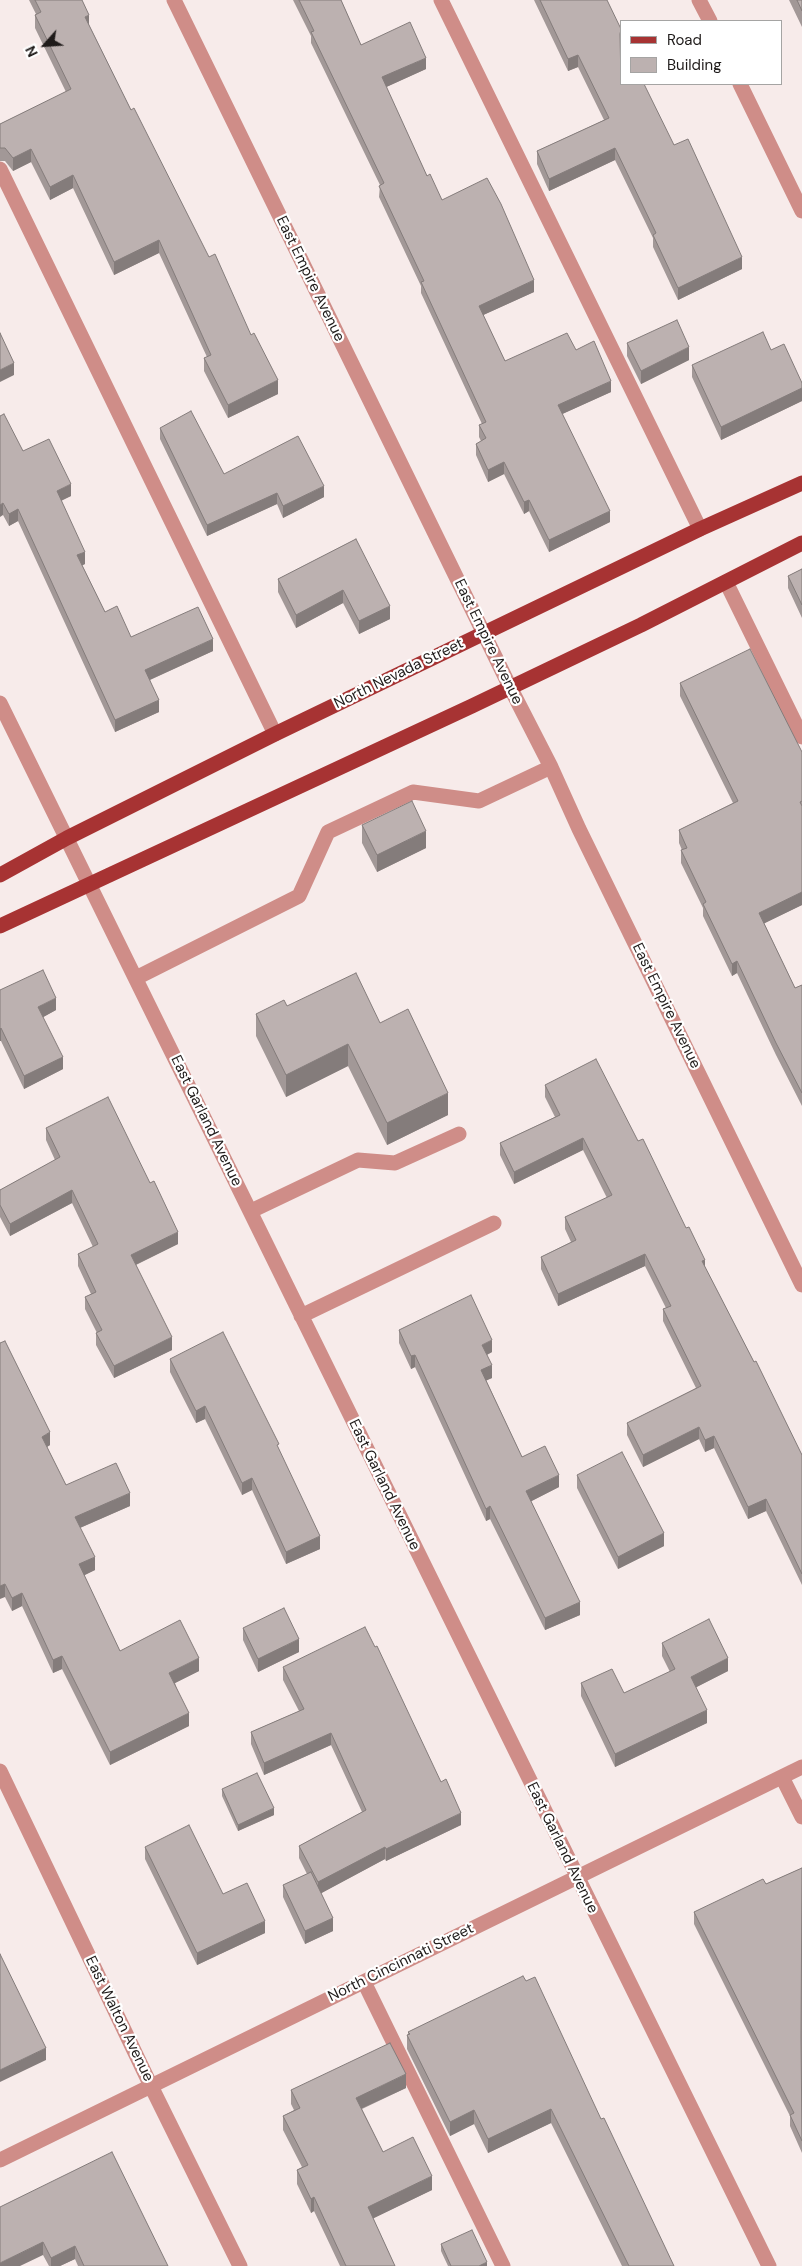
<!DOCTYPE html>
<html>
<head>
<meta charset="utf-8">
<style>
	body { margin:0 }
	#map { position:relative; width:802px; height:2266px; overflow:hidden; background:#f7ebea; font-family:"DM Sans",sans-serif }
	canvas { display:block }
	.legend { position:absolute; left:620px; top:20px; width:162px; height:65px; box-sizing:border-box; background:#fff; border:1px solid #a5a4a3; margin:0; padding:6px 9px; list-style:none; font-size:15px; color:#1f1b1a }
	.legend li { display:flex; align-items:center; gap:10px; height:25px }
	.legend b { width:25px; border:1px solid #a5a4a3 }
	.north { position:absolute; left:20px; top:20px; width:50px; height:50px; -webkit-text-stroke:4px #fff; paint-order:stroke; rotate:244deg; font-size:14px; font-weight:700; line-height:20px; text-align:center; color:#1f1b1a }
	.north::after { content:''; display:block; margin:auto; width:18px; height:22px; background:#1f1b1a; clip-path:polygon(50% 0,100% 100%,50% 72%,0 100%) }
</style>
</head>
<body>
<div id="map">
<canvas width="802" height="2266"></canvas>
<ul class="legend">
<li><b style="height:6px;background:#a73333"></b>Road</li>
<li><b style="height:14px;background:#bcb1b0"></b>Building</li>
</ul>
<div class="north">N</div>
</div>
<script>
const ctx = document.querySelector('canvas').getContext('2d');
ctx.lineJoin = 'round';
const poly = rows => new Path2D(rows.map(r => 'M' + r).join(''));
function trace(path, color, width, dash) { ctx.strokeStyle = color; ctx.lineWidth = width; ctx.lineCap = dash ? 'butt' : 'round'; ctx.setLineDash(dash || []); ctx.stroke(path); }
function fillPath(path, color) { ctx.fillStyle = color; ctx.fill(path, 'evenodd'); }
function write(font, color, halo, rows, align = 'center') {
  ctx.font = font + ' "DM Sans",sans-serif'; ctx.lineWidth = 4.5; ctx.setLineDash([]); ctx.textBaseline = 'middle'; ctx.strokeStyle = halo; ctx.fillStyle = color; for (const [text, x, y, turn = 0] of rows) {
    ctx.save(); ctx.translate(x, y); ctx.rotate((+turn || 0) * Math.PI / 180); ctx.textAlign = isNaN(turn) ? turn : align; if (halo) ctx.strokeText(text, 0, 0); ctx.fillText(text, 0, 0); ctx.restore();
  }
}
trace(poly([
	[174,0,510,687,551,767,579,829,802,1285],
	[441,0,700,529],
	[699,0,710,21],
	[740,84,802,211],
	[0,169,275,734],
	[726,582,802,737],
	[0,703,769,2266],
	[136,978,299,896,328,832,413,792,479,801,551,767],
	[251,1211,358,1160,395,1163,459,1134],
	[301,1316,494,1223],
	[0,1771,151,2086,240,2266],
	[782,1777,802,1817],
	[364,1982,503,2266],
	[0,2160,802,1767]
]), '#cf8d88', 15);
trace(poly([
	[0,875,67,838,275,734,700,529,802,483],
	[0,926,472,706,641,625,802,543]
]), '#a73333', 15);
fillPath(poly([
	[29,0,82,0,89,25,131,110,278,394,228,418,204,371,204,358,207,357,159,253,114,275,73,188,50,200,31,162,13,171,5,161,0,161,0,124,66,92,35,28,35,15,36,14],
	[293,0,341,0,361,45,426,69,386,87,427,176,442,200,534,292,483,315,505,361,576,350,611,392,562,414,610,522,549,552,529,511,524,514,504,474,488,482,476,455,476,444,481,441,479,437,479,425,482,424,421,293,421,286,379,197,380,185,311,43,311,36],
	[534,0,607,0,621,84,674,145,742,269,678,300,653,247,653,238,615,160,549,191,537,164,537,151,604,120,578,67,568,71],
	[789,0,802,0,802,27],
	[627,343,689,360,641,384,627,356],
	[771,350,802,383,802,401,721,440,692,377,692,365],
	[0,416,23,451,71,496,61,500,85,564,82,565,105,612,131,637,213,651,150,680,159,712,115,732,18,521,9,526,3,515],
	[160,428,224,474,324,497,283,518,277,504,207,536,160,439],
	[356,539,390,619,359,634,343,603,296,628,278,592,278,579],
	[802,569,802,618,788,588,788,576],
	[680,683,802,752,802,905,764,923,795,988,802,985,802,1106,776,1055,737,973,732,976,703,916,703,908,681,863,681,850,682,850,679,843,679,830,733,803,680,696],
	[362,825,426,848,377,872,362,843],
	[0,990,56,1010,43,1017,63,1069,24,1089,1,1041],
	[287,1006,380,1023,448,1115,387,1145,348,1066,286,1097,256,1036,256,1014],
	[545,1085,638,1141,705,1267,802,1455,802,1585,766,1511,748,1519,714,1448,705,1452,699,1439,643,1467,627,1435,627,1423,696,1388,663,1321,663,1309,666,1308,645,1266,558,1306,541,1269,541,1257,571,1242,565,1229,565,1217,607,1198,583,1150,514,1184,500,1155,500,1143,555,1117,545,1097],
	[46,1128,178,1244,136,1265,172,1350,114,1378,96,1345,96,1333,97,1333,85,1309,85,1297,91,1294,78,1266,78,1254,93,1247,72,1203,10,1236,0,1217,0,1190,55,1160,46,1140],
	[399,1330,492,1352,487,1355,492,1378,486,1380,522,1457,559,1487,531,1501,580,1615,545,1630,490,1519,486,1521,415,1367,411,1369,399,1343],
	[0,1343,50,1445,47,1447,66,1485,130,1506,80,1528,95,1570,84,1575,120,1651,199,1671,175,1683,189,1726,110,1765,62,1669,53,1673,22,1606,12,1611,5,1597],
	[170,1359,320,1549,286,1564,252,1490,242,1495,205,1419,196,1423,170,1372],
	[577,1475,664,1546,618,1569,577,1488],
	[243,1628,299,1652,258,1672,243,1640],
	[662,1643,728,1671,696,1687,707,1723,615,1767,581,1696,581,1683,624,1693,670,1672,662,1656],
	[283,1667,461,1825,386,1861,385,1859,321,1893,333,1931,305,1944,283,1897,283,1885,307,1874,299,1858,299,1846,362,1812,331,1745,264,1775,251,1744,251,1732,299,1711,283,1680],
	[222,1789,274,1815,238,1831,222,1796],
	[145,1847,223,1894,265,1933,197,1965,145,1859],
	[802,1868,802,2153,790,2126,790,2116,694,1924,694,1912,766,1884],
	[408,2032,601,2119,674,2266,622,2266,551,2123,488,2153,474,2124,450,2136,407,2049,407,2035,408,2035],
	[406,2088,362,2109,383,2152,432,2190,373,2218,395,2266,340,2266,314,2211,311,2213,297,2184,297,2170,302,2167,283,2130,283,2116,294,2110,291,2104,291,2090],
	[0,2207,168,2266,78,2266,75,2259,60,2266,49,2266,43,2255],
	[441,2244,487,2266,448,2266,441,2251]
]), '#a29897');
fillPath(poly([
	[89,15,89,28,85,17],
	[578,55,578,67,568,71,568,59],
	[426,58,426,69,382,89,382,77],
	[615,148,615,160,549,191,549,179],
	[31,149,31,162,13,171,13,158],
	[73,175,73,188,50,200,50,187],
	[159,240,159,253,114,275,114,262],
	[742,257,742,269,678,300,678,288],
	[534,280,534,292,479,317,479,306],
	[689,347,689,360,641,384,641,371],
	[14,363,14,375,0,382,0,370],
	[278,380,278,394,228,418,228,405],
	[611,381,611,392,558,416,558,405],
	[802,388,802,401,721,440,721,427],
	[504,462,504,474,488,482,488,470],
	[71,484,71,496,57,503,57,491],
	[324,486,324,497,283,518,283,506],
	[277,493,277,504,207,536,207,525],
	[529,500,529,511,524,514,524,502],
	[3,503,3,515,0,517,0,505],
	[18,509,18,521,9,526,9,514],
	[610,511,610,522,549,552,549,540],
	[85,552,85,564,77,568,77,555],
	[343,590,343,603,296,628,296,615],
	[390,606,390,619,359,634,359,621],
	[213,639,213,651,145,682,145,670],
	[159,700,159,712,115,732,115,720],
	[426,831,426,848,377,872,377,855],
	[802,892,802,905,759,926,759,913],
	[737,961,737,973,732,976,732,964],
	[56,998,56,1010,38,1020,38,1007],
	[1,1028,1,1041,0,1041,0,1029],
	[348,1044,348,1066,286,1097,286,1075],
	[63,1057,63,1069,24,1089,24,1076],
	[448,1093,448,1115,387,1145,387,1123],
	[583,1138,583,1150,514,1184,514,1172],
	[72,1190,72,1203,10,1236,10,1224],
	[178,1232,178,1244,131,1267,131,1255],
	[645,1254,645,1266,558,1306,558,1294],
	[705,1260,705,1272,702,1261],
	[172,1337,172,1350,114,1378,114,1366],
	[492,1340,492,1352,482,1357,482,1345],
	[415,1355,415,1367,411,1369,411,1356],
	[492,1365,492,1378,481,1383,481,1370],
	[205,1406,205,1419,196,1423,196,1411],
	[699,1427,699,1439,643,1467,643,1455],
	[50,1432,50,1445,42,1450,42,1437],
	[714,1436,714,1448,705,1452,705,1440],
	[559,1475,559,1487,526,1504,526,1491],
	[252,1478,252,1490,242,1495,242,1483],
	[130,1493,130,1506,75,1530,75,1517],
	[766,1499,766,1511,748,1519,748,1507],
	[490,1506,490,1519,486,1521,486,1509],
	[664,1533,664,1546,618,1569,618,1557],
	[320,1536,320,1549,286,1564,286,1552],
	[95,1557,95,1570,79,1578,79,1564],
	[5,1584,5,1597,0,1599,0,1586],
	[22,1593,22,1606,12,1611,12,1598],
	[580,1602,580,1615,545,1630,545,1618],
	[299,1639,299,1652,258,1672,258,1659],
	[62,1656,62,1669,53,1673,53,1660],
	[199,1658,199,1671,169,1686,169,1673],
	[728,1658,728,1671,691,1690,691,1677],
	[707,1710,707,1723,615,1767,615,1754],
	[189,1713,189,1726,110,1765,110,1752],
	[331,1733,331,1745,264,1775,264,1763],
	[274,1808,274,1815,238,1831,238,1825],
	[461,1813,461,1825,386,1861,386,1849],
	[385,1847,385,1859,318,1895,318,1882],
	[333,1918,333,1931,305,1944,305,1931],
	[265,1921,265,1933,197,1965,197,1953],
	[46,2048,46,2060,0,2082,0,2070],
	[406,2074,406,2088,356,2111,356,2098],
	[551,2109,551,2123,488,2153,488,2139],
	[474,2110,474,2124,450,2136,450,2122],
	[432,2176,432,2190,368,2221,368,2207],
	[314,2197,314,2211,311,2213,311,2199],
	[43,2242,43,2255,20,2266,0,2266,0,2263],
	[75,2246,75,2259,60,2266,51,2266,51,2258],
	[487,2262,487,2266,479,2266]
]), '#847c7b');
const building = poly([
	[35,0,82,0,89,15,85,17,131,110,134,108,209,257,215,254,251,335,254,333,278,380,228,405,204,358,211,355,159,240,114,262,73,175,50,187,31,149,13,158,5,148,0,148,0,124,71,89,35,15,41,12,35,0],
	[299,0,341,0,361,45,410,22,426,58,382,77,427,176,430,174,442,200,487,178,501,204,534,280,479,306,505,361,567,333,576,350,594,341,611,381,558,405,610,511,549,540,529,500,524,502,504,462,488,470,476,444,486,438,479,425,486,422,421,282,424,281,379,186,384,183,311,32,314,31,299,0],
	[540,0,607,0,621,29,620,34,621,84,644,84,674,145,688,139,742,257,678,288,653,235,656,233,615,148,549,179,537,151,609,118,578,55,568,59,540,0],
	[797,0,802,0,802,11,797,0],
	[677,320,689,347,641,371,627,343,677,320],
	[763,332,771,350,784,344,802,383,802,388,721,427,692,365,763,332],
	[0,333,14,363,0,370,0,333],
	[191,411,224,474,298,436,324,486,283,506,277,493,207,525,160,428,191,411],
	[4,414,23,451,49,439,71,484,57,491,85,552,77,555,105,612,117,606,131,637,198,607,213,639,145,670,159,700,115,720,18,509,9,514,3,503,0,505,0,416,4,414],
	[356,539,390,606,359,621,343,590,296,615,278,579,356,539],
	[802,569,802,605,788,576,802,569],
	[750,649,802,752,802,801,800,802,802,806,802,892,759,913,795,988,802,985,802,1093,776,1043,737,961,732,964,703,904,706,902,681,850,687,848,679,830,738,801,680,683,750,649],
	[412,801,426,831,377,855,362,825,412,801],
	[43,970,56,998,38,1007,63,1057,24,1076,1,1028,0,1029,0,990,43,970],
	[356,973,380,1023,408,1009,448,1093,387,1123,348,1044,286,1075,256,1014,284,1000,287,1006,356,973],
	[596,1059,638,1141,643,1139,686,1228,689,1227,705,1260,702,1261,754,1362,756,1361,802,1455,802,1574,766,1499,748,1507,714,1436,705,1440,699,1427,643,1455,627,1423,701,1386,663,1309,671,1306,645,1254,558,1294,541,1257,576,1240,565,1217,612,1195,583,1138,514,1172,500,1143,560,1115,545,1085,596,1059],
	[108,1097,150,1183,154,1181,178,1232,131,1255,172,1337,114,1366,96,1333,102,1330,85,1297,96,1292,78,1254,98,1244,72,1190,10,1224,0,1205,0,1190,60,1157,46,1128,108,1097],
	[471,1295,492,1340,482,1345,492,1365,481,1370,522,1457,545,1446,559,1475,526,1491,580,1602,545,1618,490,1506,486,1509,415,1355,411,1356,399,1330,471,1295],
	[223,1332,279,1444,277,1445,320,1536,286,1552,252,1478,242,1483,205,1406,196,1411,170,1359,223,1332],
	[5,1341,50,1432,42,1437,66,1485,116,1463,130,1493,75,1517,95,1557,79,1564,120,1651,180,1620,199,1658,169,1673,189,1713,110,1752,62,1656,53,1660,22,1593,12,1598,5,1584,0,1586,0,1343,5,1341],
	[622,1452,664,1533,618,1557,577,1475,622,1452],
	[284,1608,299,1639,258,1659,243,1628,284,1608],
	[709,1619,728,1658,691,1677,707,1710,615,1754,581,1683,612,1669,624,1693,675,1669,662,1643,709,1619],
	[365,1627,375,1647,377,1646,441,1782,446,1779,461,1813,386,1849,385,1847,318,1882,299,1846,366,1810,331,1733,264,1763,251,1732,304,1709,283,1667,365,1627],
	[257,1773,274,1808,238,1825,222,1789,257,1773],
	[189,1825,223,1894,247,1883,265,1921,197,1953,145,1847,189,1825],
	[802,1868,801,2037,802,2141,790,2115,794,2113,694,1912,763,1879,766,1884,802,1868],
	[311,1872,333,1918,305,1931,283,1885,311,1872],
	[0,1954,46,2048,0,2070,0,1954],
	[523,1976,526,1981,535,1977,601,2119,604,2118,674,2266,629,2266,551,2109,488,2139,474,2110,450,2122,407,2035,410,2034,408,2032,523,1976],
	[390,2043,406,2074,356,2098,383,2152,413,2137,432,2176,368,2207,395,2266,346,2266,314,2197,311,2199,297,2170,308,2165,283,2116,300,2108,291,2090,390,2043],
	[112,2152,168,2266,84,2266,75,2246,51,2258,43,2242,0,2263,0,2207,112,2152],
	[472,2230,487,2262,479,2266,451,2266,441,2244,472,2230]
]);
fillPath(building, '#bcb1b0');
trace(building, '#847c7b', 1);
write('15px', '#1f1b1a', '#fff', [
	["East Empire Avenue",310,279,64],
	["East Empire Avenue",488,642,64],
	["North Nevada Street",399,674,-26],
	["East Empire Avenue",666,1006,64],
	["East Garland Avenue",206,1121,64],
	["East Garland Avenue",384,1485,64],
	["East Garland Avenue",562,1848,64],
	["North Cincinnati Street",401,1963,-26],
	["East Walton Avenue",119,2019,64]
]);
</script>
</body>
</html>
